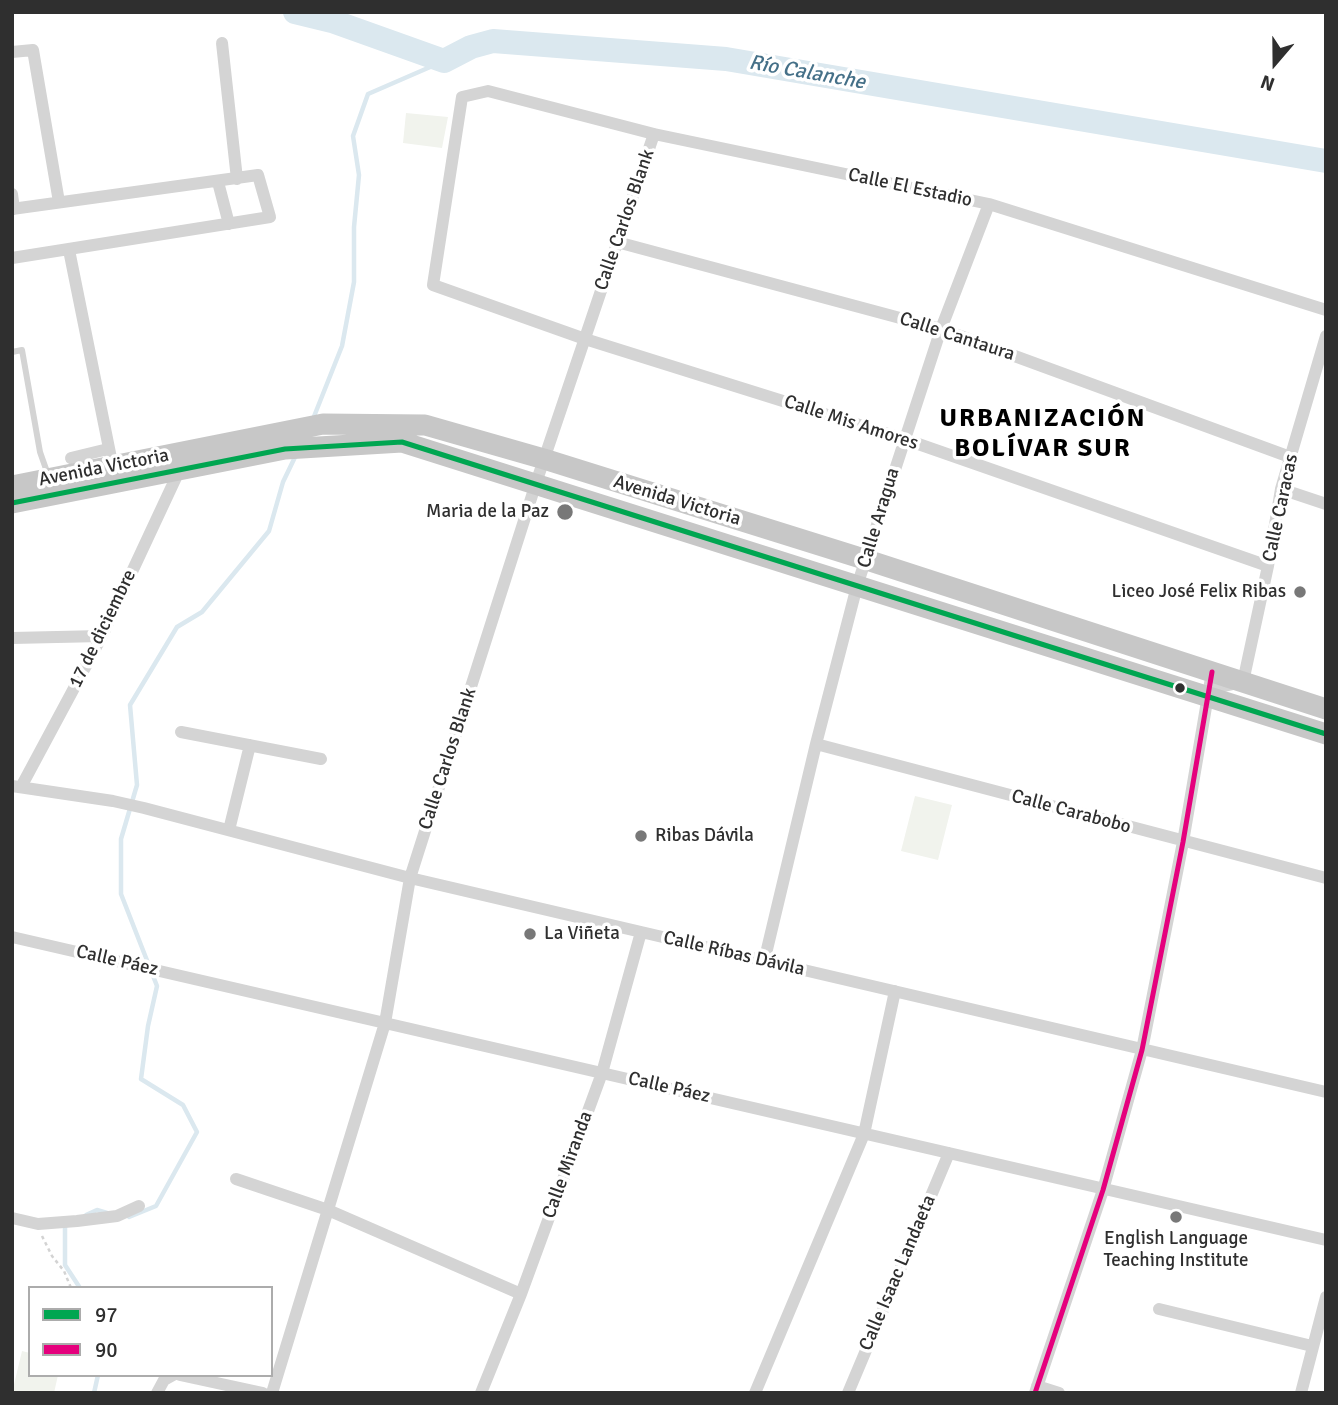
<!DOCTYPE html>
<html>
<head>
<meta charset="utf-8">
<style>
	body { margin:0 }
	#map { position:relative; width:1338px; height:1405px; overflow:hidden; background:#fff; font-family:Signika,sans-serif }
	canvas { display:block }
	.frame { position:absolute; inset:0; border:14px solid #2f2f2f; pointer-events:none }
	.legend { position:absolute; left:28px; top:1286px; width:245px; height:91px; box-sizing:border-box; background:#fff; border:2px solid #acacac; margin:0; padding:9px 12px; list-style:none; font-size:21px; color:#2f2f2f }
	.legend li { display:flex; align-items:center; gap:14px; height:35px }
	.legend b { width:35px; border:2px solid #acacac }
	.north { position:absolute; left:1240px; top:28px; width:70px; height:70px; -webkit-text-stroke:5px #fff; paint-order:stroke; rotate:200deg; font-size:19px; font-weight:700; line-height:28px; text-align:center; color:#2f2f2f }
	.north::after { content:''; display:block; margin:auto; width:24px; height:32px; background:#2f2f2f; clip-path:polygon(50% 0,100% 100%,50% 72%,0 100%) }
</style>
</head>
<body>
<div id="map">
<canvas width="1338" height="1405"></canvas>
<div class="frame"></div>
<ul class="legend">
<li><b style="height:9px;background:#00a651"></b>97</li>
<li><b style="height:9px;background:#e5007d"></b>90</li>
</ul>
<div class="north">N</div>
</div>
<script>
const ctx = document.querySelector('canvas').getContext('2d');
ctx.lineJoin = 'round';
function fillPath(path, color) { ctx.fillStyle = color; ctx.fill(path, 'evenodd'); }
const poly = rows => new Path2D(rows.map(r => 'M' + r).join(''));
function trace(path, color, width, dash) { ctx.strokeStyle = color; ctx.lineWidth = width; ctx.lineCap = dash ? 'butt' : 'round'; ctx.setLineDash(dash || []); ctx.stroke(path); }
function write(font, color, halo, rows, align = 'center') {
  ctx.font = font + ' Signika,sans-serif'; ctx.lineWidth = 7; ctx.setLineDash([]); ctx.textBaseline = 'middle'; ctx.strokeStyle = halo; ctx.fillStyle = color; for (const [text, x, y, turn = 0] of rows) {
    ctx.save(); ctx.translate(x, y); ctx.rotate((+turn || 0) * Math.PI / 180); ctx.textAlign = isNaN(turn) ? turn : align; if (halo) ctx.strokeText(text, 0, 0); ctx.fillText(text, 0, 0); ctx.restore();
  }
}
fillPath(poly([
	[406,113,448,117,442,148,403,143],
	[915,796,952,805,938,860,901,851],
	[22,1351,30,1353,30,1375,58,1375,54,1393,12,1393]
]), '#f1f3ed');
trace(poly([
	[313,419,342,346,354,282,354,227,359,175,353,136,368,94,444,61],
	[86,1215,97,1210,107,1213],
	[129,1217,156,1206,197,1132,183,1105,141,1079,148,1026,157,986,121,894,121,839,137,785,130,705,177,627,202,612,269,531,283,482,296,455],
	[65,1224,65,1265,80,1288],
	[94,1393,98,1375]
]), '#dbe8ef', 4.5);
trace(poly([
	[295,12,332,21,444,61,471,47,493,41,726,59,1326,161]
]), '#dbe8ef', 24);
trace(poly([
	[42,1236,52,1256,64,1271,71,1288]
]), '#d3d3d3', 2.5, [3.5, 3.5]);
trace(poly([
	[12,352,22,350,40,452,46,469,50,473]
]), '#d4d4d4', 6);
trace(poly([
	[222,43,237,179],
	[12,52,33,50,59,202],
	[218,182,229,224],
	[12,194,14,209],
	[12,209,258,175,270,217,12,258],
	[617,242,941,329,1290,457],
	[69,250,113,468],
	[71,458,108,449],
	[1281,489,1326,504],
	[1268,566,904,439,585,339,433,285,462,97,488,91,654,134,989,204,1326,310],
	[12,638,102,636],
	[1210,685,1224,686,1243,682,1268,566,1281,489,1326,336],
	[181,732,321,759],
	[816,744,1326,878],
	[12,786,113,801,144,808,410,878,1326,1092],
	[21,787,102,636,180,469],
	[229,830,250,745],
	[12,937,1326,1240],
	[764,962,816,744,857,586,941,329,989,204],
	[236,1179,328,1210,521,1294],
	[12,1218,38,1224,77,1221,117,1216,139,1206],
	[1159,1309,1312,1346],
	[180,1375,263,1393],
	[1037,1386,1059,1393],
	[157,1393,164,1380,173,1375],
	[272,1393,385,1023,410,878,536,483,654,134],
	[481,1393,521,1294,602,1073,641,932],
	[755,1393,864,1134,895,991],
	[848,1393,949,1153],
	[1035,1393,1103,1190,1142,1050,1183,842,1212,672],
	[1301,1393,1326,1297]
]), '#d4d4d4', 12);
trace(poly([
	[12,486,323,424,425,425,544,459,867,560,1326,709],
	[12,503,285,449,402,442,1326,734]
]), '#c7c7c7', 21);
trace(poly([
	[12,503,285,449,402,442,1326,734]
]), '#00a651', 5);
trace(poly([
	[1035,1393,1103,1190,1142,1050,1183,842,1212,672]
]), '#e5007d', 5);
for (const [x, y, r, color] of [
	[565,512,9,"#787878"],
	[1300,592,7,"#787878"],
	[1180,688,6,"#2f2f2f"],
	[641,836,7,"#787878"],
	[530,934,7,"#787878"],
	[1176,1217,7,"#787878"]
]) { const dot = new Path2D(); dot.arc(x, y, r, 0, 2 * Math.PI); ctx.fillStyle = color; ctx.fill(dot); trace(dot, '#fff', 2.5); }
write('19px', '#2f2f2f', '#fff', [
	["Calle El Estadio",910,188,12],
	["Calle Carlos Blank",625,220,-71],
	["Calle Cantaura",957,337,18],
	["Calle Mis Amores",851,423,18],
	["Avenida Victoria",104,468,-11],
	["Avenida Victoria",677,501,17],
	["Calle Caracas",1281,508,-78],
	["Calle Aragua",879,518,-73],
	["17 de diciembre",103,629,-64],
	["Calle Carlos Blank",448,759,-72],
	["Calle Carabobo",1071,812,15],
	["Calle Ríbas Dávila",734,954,13],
	["Calle Páez",117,961,13],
	["Calle Páez",669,1088,13],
	["Calle Miranda",568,1165,-70],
	["Calle Isaac Landaeta",898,1273,-67]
]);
write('19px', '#2f2f2f', '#fff', [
	["Maria de la Paz",549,512],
	["Liceo José Felix Ribas",1286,592],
	["Ribas Dávila",655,836,"left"],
	["La Viñeta",544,934,"left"],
	["English Language",1176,1239,"center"],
	["Teaching Institute",1176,1261,"center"]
], 'right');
write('italic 21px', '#457088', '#fff', [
	["Río Calanche",807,73,10]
]);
ctx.letterSpacing = '2px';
write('bold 26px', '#000', '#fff', [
	["URBANIZACIÓN",1043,419],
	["BOLÍVAR SUR",1043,449]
]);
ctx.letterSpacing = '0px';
</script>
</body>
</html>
